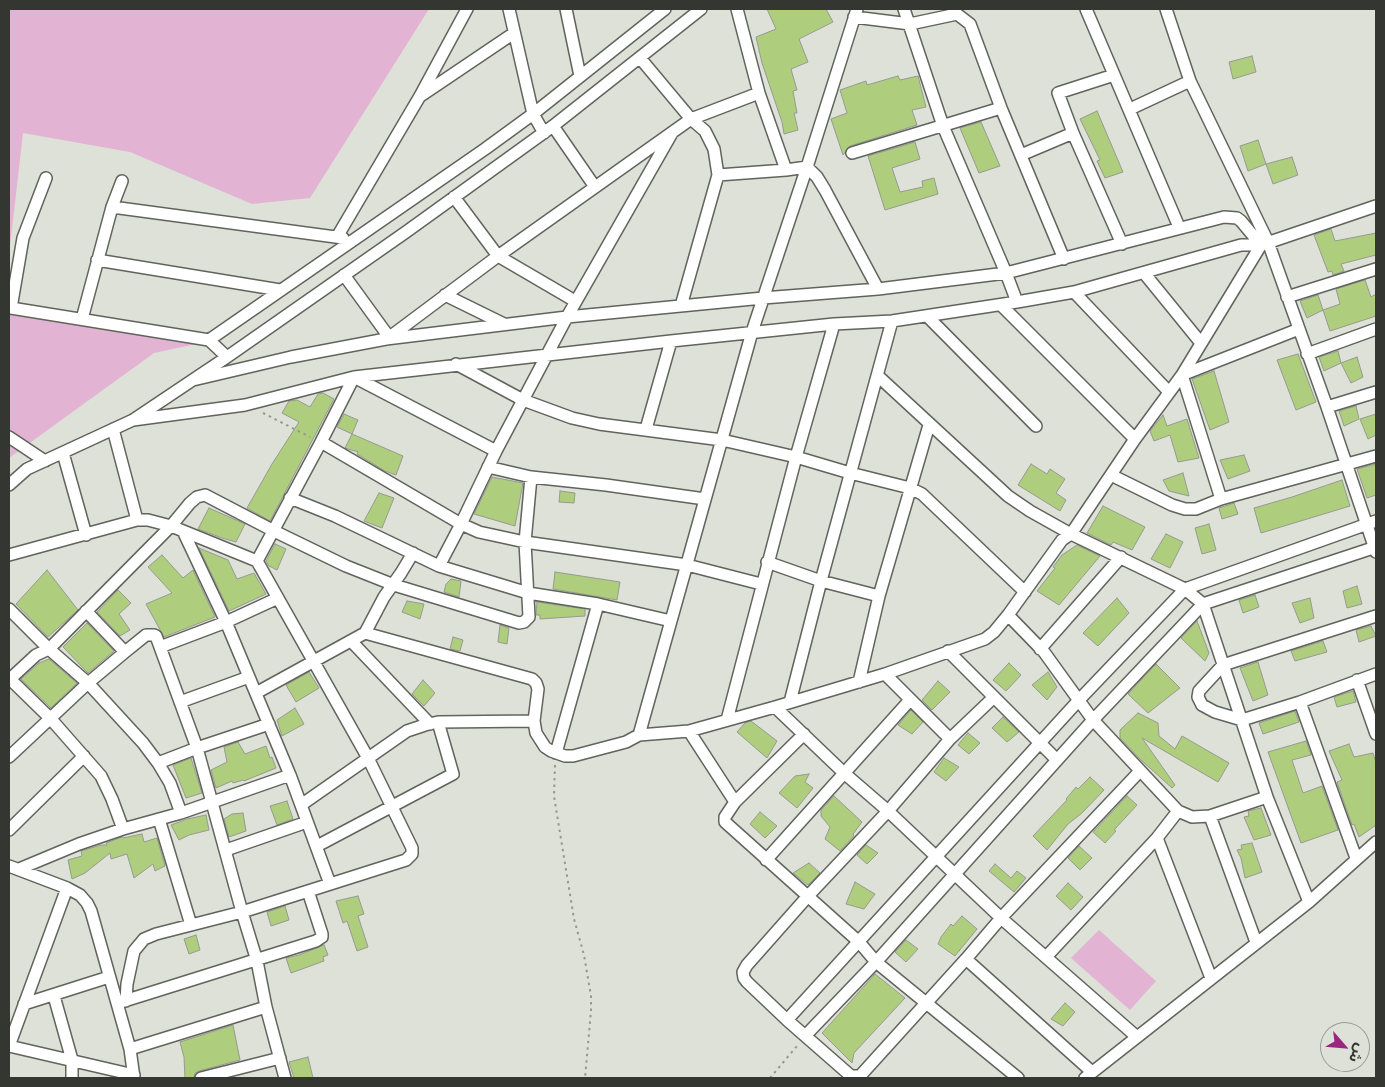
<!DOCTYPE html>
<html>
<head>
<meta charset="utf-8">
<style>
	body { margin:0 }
	#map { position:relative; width:1385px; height:1087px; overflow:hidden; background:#dde1d8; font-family:Lato,"Noto Sans Arabic",sans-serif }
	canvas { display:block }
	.frame { position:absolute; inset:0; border:10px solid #343632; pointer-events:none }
	.north { position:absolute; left:1320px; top:1022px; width:50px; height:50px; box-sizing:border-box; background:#dde1d8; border:1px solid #999d96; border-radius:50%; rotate:117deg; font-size:14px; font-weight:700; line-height:20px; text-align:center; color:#343632 }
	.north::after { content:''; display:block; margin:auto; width:18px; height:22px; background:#9a2682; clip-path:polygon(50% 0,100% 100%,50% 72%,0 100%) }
</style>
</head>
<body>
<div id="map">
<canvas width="1385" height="1087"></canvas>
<div class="frame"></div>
<div class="north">ش</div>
</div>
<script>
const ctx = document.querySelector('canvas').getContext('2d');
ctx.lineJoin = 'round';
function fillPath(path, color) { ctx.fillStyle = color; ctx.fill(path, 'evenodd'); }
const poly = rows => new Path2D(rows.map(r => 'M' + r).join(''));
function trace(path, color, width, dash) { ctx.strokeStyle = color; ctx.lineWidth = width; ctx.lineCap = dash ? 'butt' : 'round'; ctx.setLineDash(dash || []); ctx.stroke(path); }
fillPath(poly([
	[9,9,429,9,310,198,252,204,130,152,23,133,9,255],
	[9,301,196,344,154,353,9,458],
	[1099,930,1156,981,1130,1010,1071,958]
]), '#e3b3d4');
const building = poly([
	[767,9,826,9,833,22,799,39,808,62,791,69,797,90,793,91,797,113,794,113,798,130,784,134,782,122,762,63,756,37,776,29,767,9],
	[1252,56,1256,72,1233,79,1229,62,1252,56],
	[898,76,900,80,918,76,926,107,912,110,917,125,850,146,843,155,831,119,847,113,840,90,866,81,867,85,898,76],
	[1097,111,1123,172,1105,178,1097,161,1100,160,1080,119,1097,111],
	[981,122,1000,166,979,173,960,128,981,122],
	[1258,140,1266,164,1248,171,1240,146,1258,140],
	[915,142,920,159,892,168,900,192,923,187,922,181,934,178,938,194,885,210,868,156,915,142],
	[1292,157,1298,175,1273,184,1266,164,1292,157],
	[1331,229,1335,241,1376,233,1376,255,1341,264,1344,271,1333,275,1332,271,1328,272,1314,235,1331,229],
	[1365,280,1371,297,1376,294,1376,316,1330,331,1323,310,1340,304,1336,289,1365,280],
	[1318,295,1323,310,1307,318,1300,301,1318,295],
	[1338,351,1341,363,1324,371,1319,357,1338,351],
	[1298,354,1316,402,1296,410,1277,360,1298,354],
	[1357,357,1363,377,1351,383,1341,363,1357,357],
	[1214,371,1229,422,1210,430,1192,379,1214,371],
	[323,393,334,399,270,521,247,508,272,464,299,422,282,413,289,401,297,400,310,407,318,394,323,393],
	[1356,406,1359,419,1344,426,1339,411,1356,406],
	[344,414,358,420,352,434,337,427,344,414],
	[1376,414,1376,435,1368,439,1360,419,1376,414],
	[1163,415,1167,426,1187,419,1199,458,1178,462,1170,435,1154,441,1150,431,1163,415],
	[352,434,403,456,396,475,385,471,357,454,358,452,345,448,352,434],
	[1244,455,1250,471,1228,479,1220,460,1244,455],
	[1031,464,1047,474,1050,469,1065,479,1056,493,1066,500,1060,511,1018,485,1031,464],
	[1376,464,1376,495,1367,498,1357,469,1376,464],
	[1183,473,1189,496,1169,491,1163,480,1183,473],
	[492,477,523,483,515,526,474,514,492,477],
	[1342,480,1350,506,1261,533,1254,508,1292,497,1342,480],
	[560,491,575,493,574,503,559,502,560,491],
	[379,493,394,498,382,528,364,521,379,493],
	[1234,503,1238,514,1222,519,1219,508,1234,503],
	[1103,506,1145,527,1132,550,1113,542,1111,545,1087,533,1103,506],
	[209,508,245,524,236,542,222,538,198,529,209,508],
	[1209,524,1216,550,1202,554,1195,528,1209,524],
	[1166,534,1183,542,1170,568,1151,559,1166,534],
	[275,544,286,549,277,570,269,566,266,561,275,544],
	[1077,545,1100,556,1059,605,1037,591,1055,568,1053,567,1062,555,1077,545],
	[199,548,228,560,237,579,254,573,266,594,229,611,199,548],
	[162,555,183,578,193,570,215,617,164,637,146,604,172,593,148,567,162,555],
	[47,570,78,610,48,637,16,604,47,570],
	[555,572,620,582,617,600,553,589,555,572],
	[451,579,461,581,459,597,444,592,446,584,451,579],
	[1357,586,1362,604,1347,608,1343,591,1357,586],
	[118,590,131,603,119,614,130,630,120,636,97,612,118,590],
	[1255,595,1259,607,1243,613,1239,600,1255,595],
	[1117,598,1129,613,1098,646,1083,633,1117,598],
	[1310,598,1314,618,1300,623,1292,603,1310,598],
	[407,601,424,604,420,619,402,612,407,601],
	[537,602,585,609,585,616,540,619,540,615,536,615,537,602],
	[1197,621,1209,653,1205,661,1181,638,1197,621],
	[87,623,114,651,88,673,63,647,87,623],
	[500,625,509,628,507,644,498,642,500,625],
	[1371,626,1376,636,1359,642,1356,630,1371,626],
	[453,637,463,640,460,651,450,649,453,637],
	[1323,641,1327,652,1295,661,1291,651,1323,641],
	[49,659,77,683,51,708,21,679,39,663,49,659],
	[1258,662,1268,695,1253,701,1240,668,1258,662],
	[1009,663,1021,675,1006,691,993,680,1009,663],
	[1156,664,1180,688,1148,713,1128,694,1156,664],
	[309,672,319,688,296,702,286,685,309,672],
	[1048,672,1057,687,1047,700,1032,685,1048,672],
	[423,680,435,693,424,706,412,694,423,680],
	[938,681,950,692,932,710,922,700,938,681],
	[1353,691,1356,702,1337,707,1334,697,1353,691],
	[295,708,304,724,282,736,277,720,295,708],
	[911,710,923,722,912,734,898,725,911,710],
	[1295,711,1299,722,1263,734,1259,723,1295,711],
	[1138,713,1158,723,1159,736,1175,749,1182,736,1229,763,1218,782,1142,738,1175,785,1172,788,1141,760,1120,738,1120,730,1138,713],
	[1003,717,1019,732,1007,742,992,728,1003,717],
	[751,721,777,741,767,758,737,732,745,723,751,721],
	[968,733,980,743,969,754,958,745,968,733],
	[1306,741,1311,755,1292,760,1303,793,1322,786,1338,830,1301,843,1268,752,1306,741],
	[238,742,245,754,266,746,270,758,272,757,276,768,244,781,243,780,233,783,232,781,216,788,211,770,227,762,224,747,238,742],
	[1349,744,1354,757,1373,753,1376,763,1376,825,1359,837,1354,824,1352,825,1337,782,1342,780,1329,751,1349,744],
	[191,758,202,793,186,798,173,765,191,758],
	[944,758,959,767,946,781,934,772,944,758],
	[809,774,805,782,813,788,797,808,779,793,795,776,809,774],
	[1090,777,1104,790,1082,813,1068,824,1047,850,1033,836,1067,800,1066,799,1076,787,1078,789,1090,777],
	[834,796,862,822,853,834,854,836,840,851,825,839,830,827,821,816,821,810,834,796],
	[1127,796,1137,805,1114,830,1116,831,1105,843,1093,832,1127,796],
	[287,801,293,819,277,825,270,806,287,801],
	[1261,808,1271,835,1254,840,1244,817,1249,816,1248,811,1261,808],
	[760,812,777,826,765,838,750,824,760,812],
	[243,813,246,831,229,837,224,819,232,814,243,813],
	[206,815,209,830,189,835,179,840,171,825,187,819,206,815],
	[142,834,144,842,157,838,165,866,155,871,153,864,134,878,127,854,111,859,110,853,85,873,72,879,68,860,82,856,81,851,101,845,107,845,106,843,122,837,123,838,142,834],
	[1252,843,1262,872,1245,878,1241,858,1237,850,1242,849,1241,845,1252,843],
	[866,845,878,853,867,864,857,855,866,845],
	[1079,846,1092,858,1080,870,1068,858,1079,846],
	[809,863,820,873,808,885,793,873,809,863],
	[995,864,1011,878,1017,871,1026,878,1014,892,989,871,995,864],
	[855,882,875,894,864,909,846,904,855,882],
	[1068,883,1083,897,1071,910,1056,896,1068,883],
	[358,896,364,914,358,916,368,947,357,951,347,921,343,923,336,901,358,896],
	[285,906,289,920,271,926,267,912,285,906],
	[962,916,977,929,955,956,938,944,941,937,951,924,953,926,962,916],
	[196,935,200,950,189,954,184,939,196,935],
	[906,940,918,949,906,962,895,952,906,940],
	[324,945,328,955,323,957,324,961,291,973,286,958,299,955,324,945],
	[875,974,905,998,854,1053,852,1063,822,1033,875,974],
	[1065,1003,1075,1012,1063,1026,1051,1019,1065,1003],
	[233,1025,240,1060,199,1071,195,1073,194,1078,185,1078,184,1057,180,1042,233,1025],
	[308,1057,313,1078,294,1078,289,1062,308,1057]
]);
fillPath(building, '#aecd7d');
trace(building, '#969a91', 1);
const minor = poly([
	[509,9,533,114,544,133],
	[566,9,580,76],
	[737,9,759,93,786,170],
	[904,9,943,126,1006,273,1017,302],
	[1086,9,1179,227],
	[1166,9,1190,81,1268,242,1327,407,1376,552],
	[854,17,910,24,957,14,970,24,1001,108,1064,259],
	[640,58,691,119,705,131,714,149,718,175,681,306],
	[422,95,514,33],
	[1130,109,1190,81],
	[553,126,595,187],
	[1073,133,1058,93,1114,75],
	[852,153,1001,108],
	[1021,155,1073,133,1122,244],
	[718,175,786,170,807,167,817,177,825,190,878,289],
	[46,178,23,238,11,308,209,340,227,357],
	[454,197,498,256,575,301],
	[112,207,343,238],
	[337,237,420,96,467,9],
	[97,260,280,290],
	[1144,273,1201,343],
	[344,275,389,337],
	[1074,292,1169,392],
	[445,295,504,324],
	[1287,297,1376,269],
	[1001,305,1135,439],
	[927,316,1036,426],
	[82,319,112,207,122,181],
	[387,339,498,256,691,119,759,93],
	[209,340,485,149,533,114,665,9],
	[1307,354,1376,329],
	[456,364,523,400,572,418,599,424,722,440,796,457,850,473,910,488,922,494,1025,592],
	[878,376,1008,496,1030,511,1071,534,1185,589,1203,604,1267,797,1309,902],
	[193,380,291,357,386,339,567,317,763,298,878,289,1006,273,1224,217,1237,218,1241,221,1261,245],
	[1327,407,1376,392],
	[133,420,245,405,354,377,671,341,834,324,892,321,1017,302,1074,292,1241,245,1261,245,1376,206],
	[646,429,671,341],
	[9,437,45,461],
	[496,451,354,377,321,442,461,524,479,532,525,542,687,565,761,584],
	[63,453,86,535],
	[488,467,531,477,606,485,705,499],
	[1111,475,1172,505,1185,509,1196,509,1221,499,1376,456],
	[9,485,27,469,133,420,227,357,406,232,553,126,701,9],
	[290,498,335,516,439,566,528,593,598,604,671,621],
	[1221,499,1182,375,1299,329],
	[183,531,226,622,290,775,330,884],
	[9,555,137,520,113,429],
	[257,561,321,442],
	[767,562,821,581,879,596],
	[439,566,461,524,496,451,567,317,672,133],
	[9,609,49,649,88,683,143,743,158,763,170,783,181,813],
	[86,611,125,652],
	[1008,615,1044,652,1093,720,1178,811,1192,817,1210,816,1267,797],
	[1376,616,1223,665,1199,691,1198,697,1202,705,1215,712,1242,720,1300,702,1376,674],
	[365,633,384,597,401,573,413,553],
	[351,641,430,724],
	[160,647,226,622,278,598],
	[1040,649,1121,557],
	[948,651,1057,760],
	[885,674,950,739],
	[10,679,50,718,101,776,112,799,123,829],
	[9,680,36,655,49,649,171,526,190,503,197,497,205,495,274,531,346,566,394,585,519,623,524,622,529,617,525,542,531,477],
	[1357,680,1376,734],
	[859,682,879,596,929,425],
	[256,693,365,633,532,679,536,683,538,689,534,721,536,733,545,747,551,751,565,756,573,756,626,742,639,735,689,731,775,707,885,674,985,639,994,632,1008,615,1062,540,1071,534,1135,439,1182,375,1261,245],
	[993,698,950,739,888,811,808,896,747,965,743,972,744,978,747,982,787,1020,851,1076,860,1076,966,959,1001,918,1140,771],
	[180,702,249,677],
	[790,702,821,581,892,321],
	[1300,702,1356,858],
	[775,707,844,773,888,811,1001,918,1137,1037],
	[727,720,796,457,834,324],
	[689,731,735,802],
	[804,734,735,802,725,817,725,822,859,942,876,962,1018,1078],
	[639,735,752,332,807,167,857,9],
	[556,753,598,604],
	[9,757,88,683,125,652,146,635,154,635,156,636,197,748,242,912,257,961,266,1007,285,1078],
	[158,763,197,748,269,724],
	[301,805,407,731,425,725,438,722,534,721],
	[1210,816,1256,942],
	[159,819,191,925],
	[9,830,84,756],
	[1157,838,1211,978],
	[317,846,453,774,438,722],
	[226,850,307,822],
	[766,860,910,700],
	[9,866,67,888,80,895,87,903,91,911,130,1049,134,1078],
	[19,869,79,844,123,829,181,813,290,775],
	[1046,957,1157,838,1178,811],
	[966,959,1092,1072],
	[54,996,72,1060,72,1078],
	[126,1001,127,984,134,951,144,939,156,934,242,912,406,860,412,854,412,848,368,758,257,561,171,526,148,520,137,520],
	[121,1002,316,941,322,937,322,934,308,891],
	[24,1004,109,977],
	[787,1020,1079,700,1185,589,1376,521],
	[806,1035,876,962,1093,720,1203,604,1376,547],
	[9,1046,67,888],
	[9,1046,134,1075],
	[130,1049,266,1007],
	[201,1078,280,1058],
	[1085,1078,1309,902,1376,842]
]);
trace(minor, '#60645c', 14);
trace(poly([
	[263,413,310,437],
	[555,765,554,796,574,919,584,955,591,996,591,1011,585,1078],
	[770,1078,797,1046]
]), '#969992', 2, [2.5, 4]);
trace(minor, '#fff', 11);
</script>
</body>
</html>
